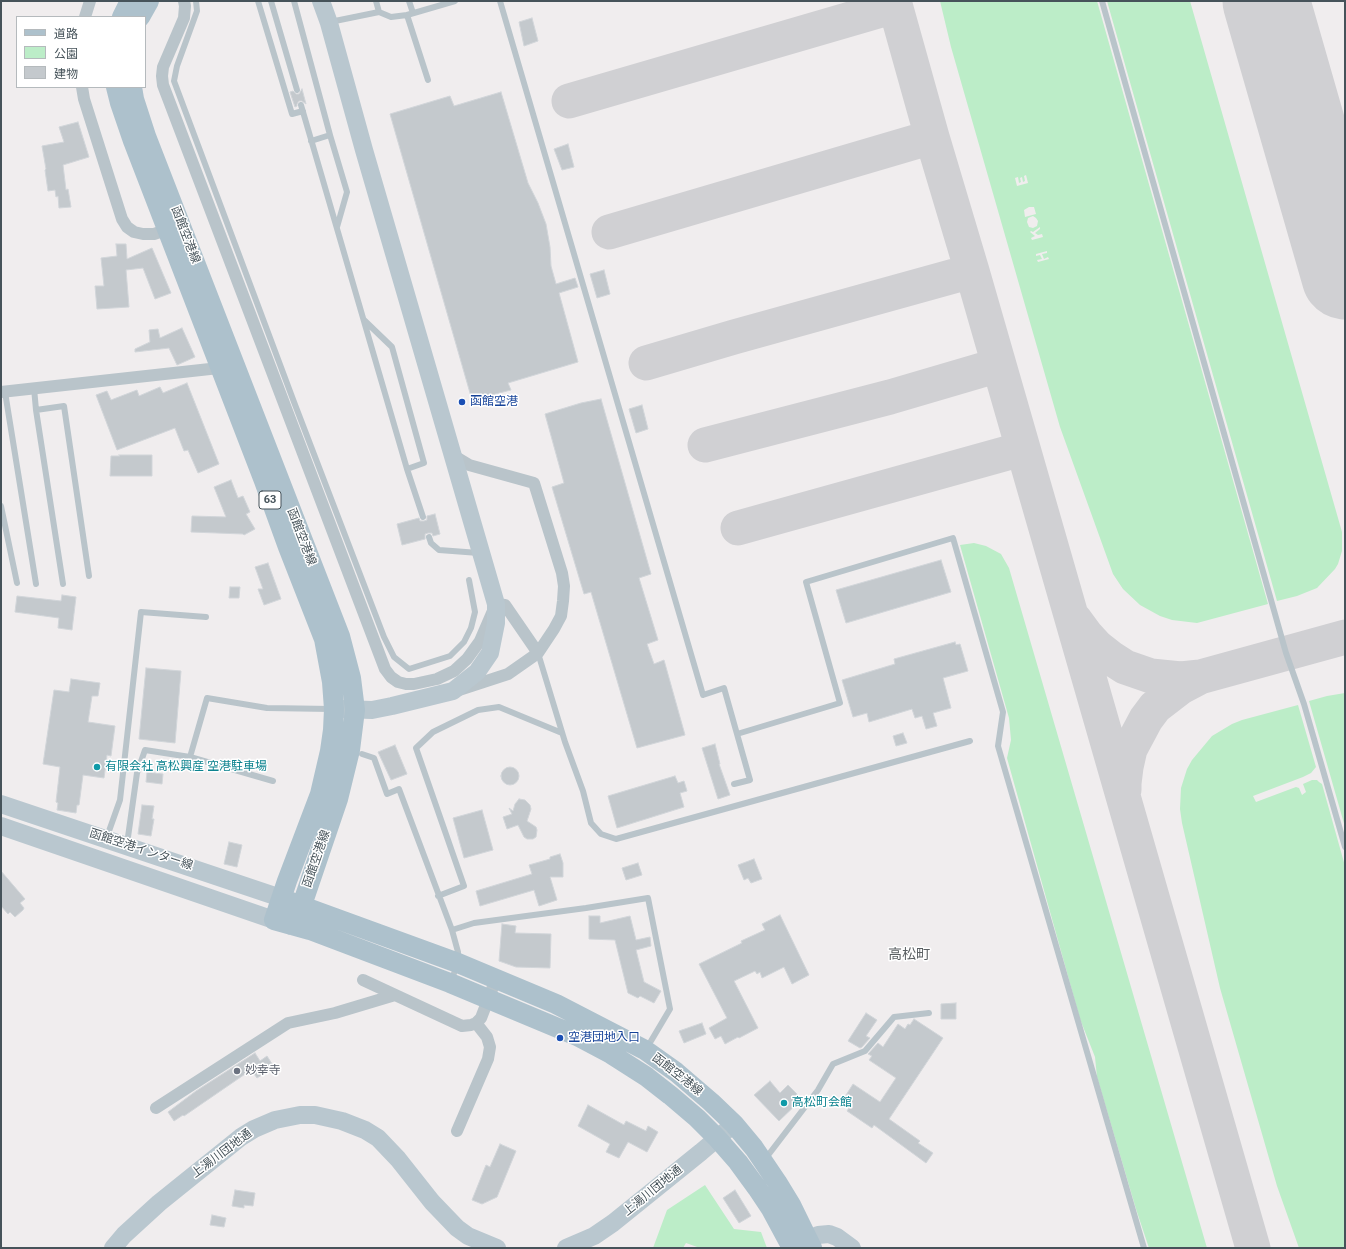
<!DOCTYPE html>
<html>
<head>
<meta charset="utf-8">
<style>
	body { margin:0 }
	#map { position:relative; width:1346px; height:1249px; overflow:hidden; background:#f0edee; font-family:Roboto,"Noto Sans JP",sans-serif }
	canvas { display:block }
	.frame { position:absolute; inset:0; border:2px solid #46535a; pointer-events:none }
	.legend { position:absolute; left:16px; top:16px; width:130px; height:72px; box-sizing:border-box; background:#fff; border:1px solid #b5babd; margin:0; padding:5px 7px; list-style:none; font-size:12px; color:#46535a }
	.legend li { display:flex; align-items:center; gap:8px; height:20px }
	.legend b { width:20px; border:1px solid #b5babd }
</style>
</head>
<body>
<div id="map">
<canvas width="1346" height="1249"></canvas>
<div class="frame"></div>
<ul class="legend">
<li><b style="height:5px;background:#adc1cc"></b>道路</li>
<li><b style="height:11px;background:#bcedc8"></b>公園</li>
<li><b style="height:11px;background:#c4c9cd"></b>建物</li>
</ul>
</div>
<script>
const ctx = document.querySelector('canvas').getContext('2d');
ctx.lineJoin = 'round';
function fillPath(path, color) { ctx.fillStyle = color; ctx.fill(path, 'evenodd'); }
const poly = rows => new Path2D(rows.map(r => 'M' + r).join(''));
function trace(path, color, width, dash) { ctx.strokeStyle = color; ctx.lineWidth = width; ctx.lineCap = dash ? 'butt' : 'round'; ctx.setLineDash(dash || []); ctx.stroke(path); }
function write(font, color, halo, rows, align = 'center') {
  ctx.font = font + ' Roboto,"Noto Sans JP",sans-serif'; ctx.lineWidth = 3; ctx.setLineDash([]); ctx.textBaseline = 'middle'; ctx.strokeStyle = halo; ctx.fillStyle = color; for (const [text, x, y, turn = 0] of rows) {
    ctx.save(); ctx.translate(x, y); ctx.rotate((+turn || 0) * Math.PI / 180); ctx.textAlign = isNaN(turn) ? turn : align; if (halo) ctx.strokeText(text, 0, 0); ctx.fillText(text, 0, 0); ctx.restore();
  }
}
fillPath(poly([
	[940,1,1097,1,1268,604,1197,623,1172,620,1160,616,1140,605,1123,589,1113,574,1060,427,951,47],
	[1026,175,1028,183,1017,186,1015,178,1018,177,1019,183,1021,182,1020,178,1022,177,1023,182,1025,181,1024,176],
	[1029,207,1034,207,1036,214,1025,217,1024,210],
	[1033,216,1036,218,1038,221,1037,226,1033,228,1029,227,1027,222,1028,218],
	[1040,227,1040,229,1035,233,1038,235,1042,234,1043,237,1032,240,1031,238,1035,236,1030,232,1031,231,1033,232],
	[1047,251,1047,253,1042,254,1044,259,1048,257,1049,259,1038,262,1037,260,1042,259,1040,255,1036,256,1036,254],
	[1107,1,1190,1,1342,532,1342,551,1338,564,1335,569,1317,588,1297,596,1277,601],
	[974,543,986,546,1001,554,1009,568,1207,1248,1149,1248,1136,1209,1097,1077,1095,1057,1080,1019,1007,758,1011,740,1009,718,960,545],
	[1345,693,1345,827,1309,701,1327,696],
	[1298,705,1316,767,1311,773,1303,777,1253,796,1256,802,1296,787,1299,788,1302,795,1306,792,1303,784,1312,780,1317,780,1319,782,1322,784,1345,866,1345,1248,1299,1248,1277,1186,1220,988,1182,823,1180,809,1181,788,1187,769,1192,760,1212,736,1232,724,1242,720],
	[705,1185,734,1229,761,1232,767,1248,700,1248,686,1243,683,1248,653,1248,667,1210]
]), '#bcedc8');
trace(poly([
	[894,1,932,137,972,271,1253,1248],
	[569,101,895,6],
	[609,232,932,137],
	[646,363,734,337,972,271],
	[705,445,890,397,999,365],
	[738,528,1022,449],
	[1075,620,1086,635,1097,647,1111,658,1125,667,1151,676,1181,679,1200,677,1345,637],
	[1124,790,1124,783,1126,767,1130,749,1146,719,1155,707,1181,687,1200,677]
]), '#d0d0d3', 35);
trace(poly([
	[1266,1,1345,276]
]), '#d0d0d3', 87);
const building = poly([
	[532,18,538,41,524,46,519,22,532,18],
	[302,89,306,104,302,101,299,101,297,104,297,106,295,107,290,92,293,91,296,94,299,94,302,89],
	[501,92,528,183,538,203,546,224,550,247,551,266,556,284,575,278,578,287,559,293,578,362,508,383,511,390,472,400,390,114,450,96,454,106,501,92],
	[78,122,89,157,63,165,66,190,68,189,71,207,59,208,58,196,56,197,55,190,48,191,45,170,46,169,42,146,64,142,59,127,78,122],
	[568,144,574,167,562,170,554,149,568,144],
	[116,244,126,244,127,259,152,248,171,293,155,299,143,268,126,270,129,307,97,309,95,286,104,286,101,258,117,256,116,244],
	[604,270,610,294,597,298,590,274,604,270],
	[182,328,195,357,177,365,169,348,135,352,135,349,150,342,149,330,158,329,160,338,182,328],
	[187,383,219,464,198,473,188,450,184,451,175,428,117,450,96,395,107,391,111,400,137,390,139,396,160,387,163,393,187,383],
	[601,399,651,574,639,578,658,640,647,644,654,664,664,660,685,735,637,748,591,592,584,594,552,487,564,483,545,414,581,403,601,399],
	[642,405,648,429,636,433,629,409,642,405],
	[119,455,152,455,152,476,110,476,111,456,120,456,119,455],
	[231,480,238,498,243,496,250,512,246,514,255,529,244,535,243,534,191,532,192,516,226,517,214,487,231,480],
	[435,514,440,534,433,536,432,533,428,533,425,534,425,539,402,545,397,524,419,518,420,521,424,521,427,520,427,516,435,514],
	[941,560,951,592,846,623,836,590,941,560],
	[268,563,281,599,264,605,258,589,263,589,255,567,268,563],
	[230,587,240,587,239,598,229,598,230,587],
	[62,595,76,597,72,630,58,628,59,618,15,612,17,596,61,601,62,595],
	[955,642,956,645,960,644,968,671,943,678,951,708,933,713,937,726,926,729,922,716,915,718,912,709,869,722,867,713,853,717,842,680,895,664,894,659,955,642],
	[146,668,181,671,175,743,139,739,146,668],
	[71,679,100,683,98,696,92,696,88,722,115,726,111,756,107,755,104,778,83,775,79,805,77,805,76,813,57,810,58,803,56,802,60,767,43,764,54,690,69,692,71,679],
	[903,733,907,743,896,746,893,736,903,733],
	[715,744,720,764,719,764,730,795,718,799,702,748,715,744],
	[395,745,407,774,391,780,378,752,395,745],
	'501 776a9 9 0 1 1 18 0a9 9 0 1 1-18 0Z',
	[147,772,163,774,162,784,146,782,147,772],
	[675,776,678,783,684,781,687,791,680,793,684,807,617,828,608,796,675,776],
	[519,799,525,800,530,805,531,809,527,821,536,827,537,830,536,837,533,839,527,839,524,837,518,825,507,829,503,817,512,814,509,808,513,811,515,804,519,799],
	[142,805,154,806,152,819,154,819,151,836,138,834,142,805],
	[482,810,493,850,464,858,453,818,482,810],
	[229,842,242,845,237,867,224,864,229,842],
	[560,854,563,863,563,877,550,877,557,900,539,906,534,890,480,906,476,891,532,874,529,865,550,859,550,857,560,854],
	[754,859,762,879,751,883,748,878,744,880,738,865,754,859],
	[638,863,642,875,626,880,622,868,638,863],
	[1,871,25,899,20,903,24,908,23,910,15,917,10,912,8,914,1,906,1,871],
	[780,915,809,975,792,984,784,967,762,978,760,972,757,974,755,971,734,981,758,1028,739,1038,738,1037,725,1044,721,1036,715,1039,709,1028,727,1018,699,964,742,943,741,941,765,930,762,924,780,915],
	[589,916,600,916,600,923,630,916,636,940,650,937,651,946,636,950,644,982,661,991,654,1003,640,996,638,998,628,993,615,940,589,939,589,916],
	[502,924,516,926,515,933,551,934,550,968,516,967,499,961,502,924],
	[956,1003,956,1019,941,1019,941,1004,956,1003],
	[866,1013,877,1020,866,1036,870,1038,862,1047,860,1048,848,1041,866,1013],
	[914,1019,943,1038,889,1119,920,1141,918,1143,933,1153,926,1163,874,1125,872,1128,847,1111,849,1108,841,1103,853,1084,880,1102,896,1078,869,1060,872,1056,868,1054,878,1043,883,1047,898,1024,905,1029,908,1024,910,1025,914,1019],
	[702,1023,706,1034,684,1043,679,1031,702,1023],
	[255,1053,260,1061,267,1056,274,1067,257,1078,251,1070,184,1116,183,1115,174,1121,168,1112,196,1091,255,1053],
	[770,1081,780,1093,788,1085,802,1099,779,1121,754,1095,770,1081],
	[588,1105,624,1125,626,1121,646,1131,648,1126,658,1132,647,1152,628,1142,619,1158,606,1152,610,1144,578,1126,588,1105],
	[500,1144,516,1151,497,1197,482,1204,472,1200,486,1165,490,1167,500,1144],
	[235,1190,255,1193,253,1206,244,1205,244,1208,232,1206,235,1190],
	[735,1190,751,1216,739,1223,723,1198,735,1190],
	[212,1215,226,1218,224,1227,210,1225,212,1215]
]);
fillPath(building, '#c4c9cd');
trace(building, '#d1d5d9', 1);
trace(poly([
	[196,1,197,11,177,66,174,81,294,402,384,637,394,657,409,669,450,656,464,642,471,628,475,612,469,580],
	[258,1,292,114,303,111],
	[271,1,297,90],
	[294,1,330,135,311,141],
	[409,1,413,13],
	[500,1,703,695,724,688,750,780,734,784],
	[1102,1,1286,653,1304,704,1345,847],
	[379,12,391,17,407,15,428,80],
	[407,15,455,1],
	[330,22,379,12,376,1],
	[301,105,407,469,423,517],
	[330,135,347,192,337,227],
	[364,320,392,347,424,463,407,469],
	[34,388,36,410,64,406,89,576],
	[5,392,36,584],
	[36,410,63,584],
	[1,506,17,583],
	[429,537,431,543,439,550,479,553],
	[538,653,565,742,583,791,591,823,601,834,616,839,970,741],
	[737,734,840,703,806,582,953,538,1003,712,998,746,1144,1248],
	[362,754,374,758,387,794,399,789,452,930,458,952,458,963,451,981],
	[190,757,207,698,267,708,331,709],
	[109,831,120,800,141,612,206,617],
	[128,837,137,773,145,750,190,757,273,781],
	[438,896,464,886,416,748,433,732,478,710,499,707,562,733],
	[452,930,474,923,586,908,648,898,670,1009,651,1041],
	[769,1154,818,1090,833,1064,865,1051,894,1017,929,1013]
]), '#b9c4ca', 6);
trace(poly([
	[184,1,185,6,184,18,163,67,162,76,163,85,385,669,391,677,398,682,406,684,414,684,437,679,454,671,467,659,480,641,496,604,505,605,538,653],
	[85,17,90,1],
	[82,87,84,99,122,219,127,227,134,232,143,234,154,234,172,228],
	[1,392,219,368],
	[454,456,469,465,534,483,562,573,564,586,563,601,561,616,554,629,538,653,508,674,459,690],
	[363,980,462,1026,471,1025,476,1023,481,1018,496,979],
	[156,1108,288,1023,335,1013,395,995],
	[457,1131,488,1059,490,1047,487,1037,476,1023]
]), '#b9c4ca', 12);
trace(poly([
	[321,1,329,23,364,150,496,604,496,623,490,653,477,672,453,691,392,706,372,710,342,709],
	[1,804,281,898],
	[1,826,274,920],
	[818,1235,829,1234,837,1237,852,1248],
	[113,1248,124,1235,159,1203,241,1137,254,1129,275,1120,300,1115,315,1115,342,1121,365,1130,378,1138,398,1159,432,1202,457,1228,468,1236,497,1248],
	[566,1248,594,1236,613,1223,701,1152,734,1124]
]), '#b9c7cf', 18);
trace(poly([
	[122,17,130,1],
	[140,17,149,1],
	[116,87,120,103,133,141,264,481,288,547,324,639,332,682,334,709,333,730,330,751,320,794,287,881,274,920,310,930,450,983,577,1036,611,1054,647,1077,670,1095,697,1118,717,1138,738,1162,757,1188,771,1209,792,1248],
	[132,87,134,99,146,136,340,636,351,678,355,710,350,750,338,799,302,905,291,925],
	[288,901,458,963,556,1004,645,1050,676,1072,711,1102,734,1124,754,1148,777,1182,791,1205,812,1248]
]), '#adc1cc', 20);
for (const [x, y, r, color] of [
	[462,402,4,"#1a4fb4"],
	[97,767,4,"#0f9aa8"],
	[560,1038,4,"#1a4fb4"],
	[237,1071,4,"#6b7280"],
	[784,1103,4,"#0f9aa8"]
]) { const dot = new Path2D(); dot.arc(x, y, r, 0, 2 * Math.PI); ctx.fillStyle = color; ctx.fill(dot); trace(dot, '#fff', 1.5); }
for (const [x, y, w] of [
	[270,500,22]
]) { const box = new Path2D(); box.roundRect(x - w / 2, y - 9, w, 18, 3); ctx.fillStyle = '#fff'; ctx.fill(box); trace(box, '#46535a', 1); }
write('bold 11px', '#46535a', null, [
	["63",270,500]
]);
write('12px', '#46535a', '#fff', [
	["函館空港線",185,235,69],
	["函館空港線",301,537,69],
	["函館空港インター線",141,850,18],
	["函館空港線",317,859,-71],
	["函館空港線",677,1075,38],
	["上湯川団地通",222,1154,-37],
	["上湯川団地通",653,1191,-39]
]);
write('12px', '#164399', '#fff', [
	["函館空港",470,402],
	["空港団地入口",568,1038]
], 'left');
write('12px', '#0d838f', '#fff', [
	["有限会社 高松興産 空港駐車場",105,767],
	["高松町会館",792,1103]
], 'left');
write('12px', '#5b616d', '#fff', [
	["妙幸寺",245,1071]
], 'left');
write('14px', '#5a5f62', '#fff', [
	["高松町",909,955]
]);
</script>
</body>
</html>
